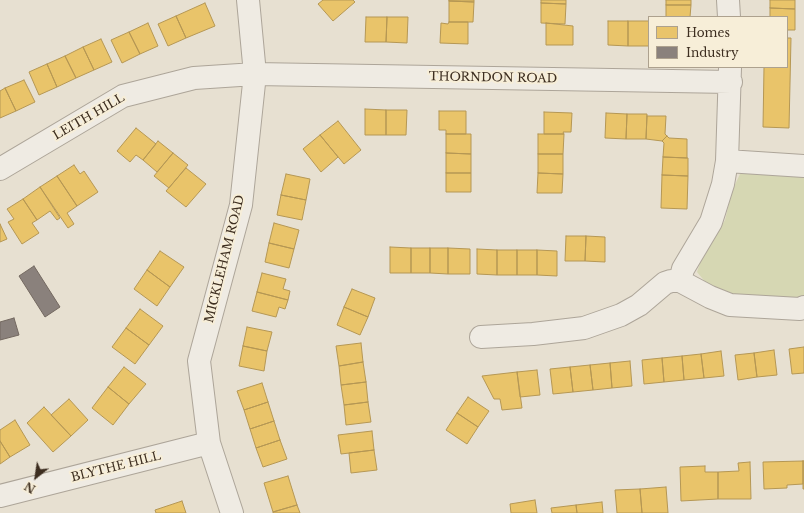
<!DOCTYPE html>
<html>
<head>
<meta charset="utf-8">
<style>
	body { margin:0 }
	#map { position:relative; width:804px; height:513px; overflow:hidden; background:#e7e0d1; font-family:"Libre Baskerville",serif }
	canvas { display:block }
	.legend { position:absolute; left:648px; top:16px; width:140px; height:52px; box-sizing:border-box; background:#f7eed8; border:1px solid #ada18e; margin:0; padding:5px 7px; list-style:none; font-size:12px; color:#3d2e20 }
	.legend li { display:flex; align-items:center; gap:8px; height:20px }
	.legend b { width:20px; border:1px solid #ada18e }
	.north { position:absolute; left:16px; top:457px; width:40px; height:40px; -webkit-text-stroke:3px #f7eed8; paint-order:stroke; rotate:210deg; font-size:11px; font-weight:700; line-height:16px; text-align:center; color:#3d2e20 }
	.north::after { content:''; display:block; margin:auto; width:14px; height:18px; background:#3d2e20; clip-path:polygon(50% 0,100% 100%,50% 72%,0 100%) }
</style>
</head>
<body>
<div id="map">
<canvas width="804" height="513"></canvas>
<ul class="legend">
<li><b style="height:11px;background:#e9c46a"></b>Homes</li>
<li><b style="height:11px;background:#8a817c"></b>Industry</li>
</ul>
<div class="north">N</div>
</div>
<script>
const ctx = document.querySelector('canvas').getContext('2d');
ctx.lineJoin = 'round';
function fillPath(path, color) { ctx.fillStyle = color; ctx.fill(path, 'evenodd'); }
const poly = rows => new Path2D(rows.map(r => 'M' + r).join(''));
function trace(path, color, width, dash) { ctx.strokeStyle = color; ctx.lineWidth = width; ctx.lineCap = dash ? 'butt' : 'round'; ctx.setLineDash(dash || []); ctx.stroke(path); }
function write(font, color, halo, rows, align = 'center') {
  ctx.font = font + ' "Libre Baskerville",serif'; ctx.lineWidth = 4; ctx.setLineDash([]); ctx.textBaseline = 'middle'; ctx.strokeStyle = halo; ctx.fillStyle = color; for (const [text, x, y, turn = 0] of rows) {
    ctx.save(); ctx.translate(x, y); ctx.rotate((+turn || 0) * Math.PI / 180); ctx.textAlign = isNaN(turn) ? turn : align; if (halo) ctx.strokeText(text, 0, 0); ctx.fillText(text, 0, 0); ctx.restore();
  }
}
fillPath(poly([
	[751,168,804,175,804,300,761,304,720,290,707,284,697,272,700,263,725,220,732,191,740,174]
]), '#d6d7b3');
const homes = poly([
	[323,0,353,0,355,2,333,21,318,4,323,0],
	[449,0,474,0,474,2,449,1,449,0],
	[541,0,566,0,566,4,541,3,541,0],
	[666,0,691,0,691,5,666,5,666,0],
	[770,0,795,0,795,9,770,8,770,0],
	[449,1,474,2,473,22,449,22,449,1],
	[205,3,215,26,186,38,176,16,205,3],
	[541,3,566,4,565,24,541,23,541,3],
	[666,5,691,5,690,17,666,17,666,5],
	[770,8,795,9,795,30,787,30,787,17,770,17,770,8],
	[176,16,186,38,168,46,158,24,176,16],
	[366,17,387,17,386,42,365,42,366,17],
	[387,17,408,17,407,43,386,42,387,17],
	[608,21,628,21,628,46,608,45,608,21],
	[628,21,649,21,649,46,628,46,628,21],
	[449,22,468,22,468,44,440,43,441,23,448,24,449,22],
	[148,23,158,46,140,54,129,32,148,23],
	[546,23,573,26,573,45,546,45,546,23],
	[129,32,140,54,122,63,111,40,129,32],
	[787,38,791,38,789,128,763,127,764,67,787,67,787,38],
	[101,39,112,62,94,70,83,47,101,39],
	[83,47,94,70,76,78,65,56,83,47],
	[65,56,76,78,57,87,47,64,65,56],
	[47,64,57,87,39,95,29,72,47,64],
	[24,80,35,102,16,111,5,88,24,80],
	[5,88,16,111,0,118,0,91,5,88],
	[365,109,386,110,386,135,365,135,365,109],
	[386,110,407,110,406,135,386,135,386,110],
	[439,111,466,111,466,134,446,134,446,130,439,130,439,111],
	[544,112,572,113,571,132,563,132,564,134,544,134,544,112],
	[606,113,627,114,626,139,605,138,606,113],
	[627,114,647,114,646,139,626,139,627,114],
	[647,116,666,116,665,134,667,136,662,141,646,139,647,116],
	[338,121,361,150,344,164,320,135,338,121],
	[136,128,156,144,143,160,136,155,130,162,117,151,136,128],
	[446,134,471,134,471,154,446,153,446,134],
	[538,134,564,134,563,154,538,154,538,134],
	[320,135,338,157,321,172,303,149,320,135],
	[667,136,669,138,687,139,687,158,663,157,664,143,662,141,667,136],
	[158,141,173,153,157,172,143,160,158,141],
	[173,153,188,165,169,188,154,176,173,153],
	[446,153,471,154,471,173,446,173,446,153],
	[538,154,563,154,563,174,538,173,538,154],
	[663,157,688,158,688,176,662,175,663,157],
	[74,165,80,174,84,171,98,192,77,206,57,176,74,165],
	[186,168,206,184,186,207,166,191,186,168],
	[446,173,471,173,471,192,446,192,446,173],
	[538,173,563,174,562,193,537,193,538,173],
	[286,174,310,179,306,200,281,195,286,174],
	[662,175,688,176,687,209,661,208,662,175],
	[57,176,77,206,67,213,74,224,68,228,40,187,57,176],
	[40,187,60,218,57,220,50,211,37,220,23,199,40,187],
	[281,195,306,200,302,220,277,215,281,195],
	[23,199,37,220,32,223,39,233,22,244,8,222,14,219,7,209,23,199],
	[274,223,299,230,294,249,269,243,274,223],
	[0,224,7,239,0,242,0,224],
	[566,236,586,236,585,261,565,261,566,236],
	[586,236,605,237,605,262,585,261,586,236],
	[269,243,294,249,289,268,265,262,269,243],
	[390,247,411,248,411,273,390,273,390,247],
	[411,248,430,248,430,273,411,273,411,248],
	[430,248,448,248,448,274,430,273,430,248],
	[448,248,470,249,470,274,448,274,448,248],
	[477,249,497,250,497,275,477,274,477,249],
	[497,250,517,250,517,275,497,275,497,250],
	[517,250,537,250,537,275,517,275,517,250],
	[537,250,557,251,557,276,537,275,537,250],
	[160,251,184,267,170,287,147,270,160,251],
	[147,270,170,287,157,306,134,289,147,270],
	[262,273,286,279,283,289,290,291,288,300,257,292,262,273],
	[352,289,375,298,368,317,344,307,352,289],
	[257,292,288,300,285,309,279,307,276,317,252,311,257,292],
	[344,307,368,317,360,335,337,325,344,307],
	[140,309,163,326,149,345,126,328,140,309],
	[247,327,272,332,267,351,243,346,247,327],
	[126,328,149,345,135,364,112,347,126,328],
	[361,343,363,362,339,366,336,346,361,343],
	[243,346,267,351,264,371,239,366,243,346],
	[804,347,804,373,792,374,789,349,804,347],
	[774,350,777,375,757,377,754,353,774,350],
	[721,351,724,376,704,378,701,354,721,351],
	[754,353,757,377,738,380,735,355,754,353],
	[701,354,704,378,684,380,682,356,701,354],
	[682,356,684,380,664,382,662,358,682,356],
	[662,358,664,382,644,384,642,360,662,358],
	[630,361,632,386,612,388,610,363,630,361],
	[363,362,366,382,341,385,339,366,363,362],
	[610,363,612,388,593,390,590,365,610,363],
	[590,365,593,390,573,392,570,367,590,365],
	[124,367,146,384,129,404,108,387,124,367],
	[570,367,573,392,553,394,550,369,570,367],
	[537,370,540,395,520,397,517,372,537,370],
	[517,372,522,408,502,410,500,399,494,399,482,376,517,372],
	[366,382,368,402,344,405,341,385,366,382],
	[262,383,268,402,244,410,237,391,262,383],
	[108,387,129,404,113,425,92,408,108,387],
	[468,397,489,411,478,427,457,413,468,397],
	[69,399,88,420,71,436,51,415,69,399],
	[268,402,274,421,250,429,244,410,268,402],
	[368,402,371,422,346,425,344,405,368,402],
	[44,407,71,436,53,452,27,423,44,407],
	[457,413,478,427,467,444,446,430,457,413],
	[15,420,30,445,10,457,0,441,0,430,15,420],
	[274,421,280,440,256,448,250,429,274,421],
	[372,431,374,450,341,454,338,435,372,431],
	[280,440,287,459,263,467,256,448,280,440],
	[0,441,10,457,0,464,0,441],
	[374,450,377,470,351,473,349,453,374,450],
	[803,461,804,461,804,489,803,489,803,461],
	[803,461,803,484,787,485,787,488,764,489,763,462,803,461],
	[750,462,751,499,718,499,718,472,739,471,738,463,750,462],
	[705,466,705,472,718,472,718,499,681,501,680,467,705,466],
	[288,476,297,505,273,512,264,483,288,476],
	[666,487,668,513,642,513,640,489,666,487],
	[640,489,642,513,617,513,615,490,640,489],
	[535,500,537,513,511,513,510,504,535,500],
	[182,501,186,513,156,513,155,510,182,501],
	[602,502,603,513,577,513,576,505,602,502],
	[297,505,300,513,273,513,273,512,297,505],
	[576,505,577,513,552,513,551,508,576,505]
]);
fillPath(homes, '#e9c46a');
trace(homes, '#b59754', 1);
const industry = poly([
	[34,266,60,307,45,317,19,276,34,266],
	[14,318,19,335,0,340,0,322,14,318]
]);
fillPath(industry, '#8a817c');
trace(industry, '#736860', 1);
const minor = poly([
	[728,0,729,17],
	[727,161,804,166],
	[0,169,123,96,194,78,255,74,731,82],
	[680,281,683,269,711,222,723,184,727,161,730,68],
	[481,337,533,334,584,328,621,315,639,305,665,283,671,281,680,281,710,297,730,305,800,309,804,307],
	[0,496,209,443],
	[232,513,209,443,199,361,241,205,255,74,248,0]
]);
trace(minor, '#ada599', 24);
trace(minor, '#efebe3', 22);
write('12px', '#3d2e20', '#f7eed8', [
	["THORNDON ROAD",493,78,1],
	["LEITH HILL",89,117,-30],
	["MICKLEHAM ROAD",225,259,-76],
	["BLYTHE HILL",116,467,-14]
]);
</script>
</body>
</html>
